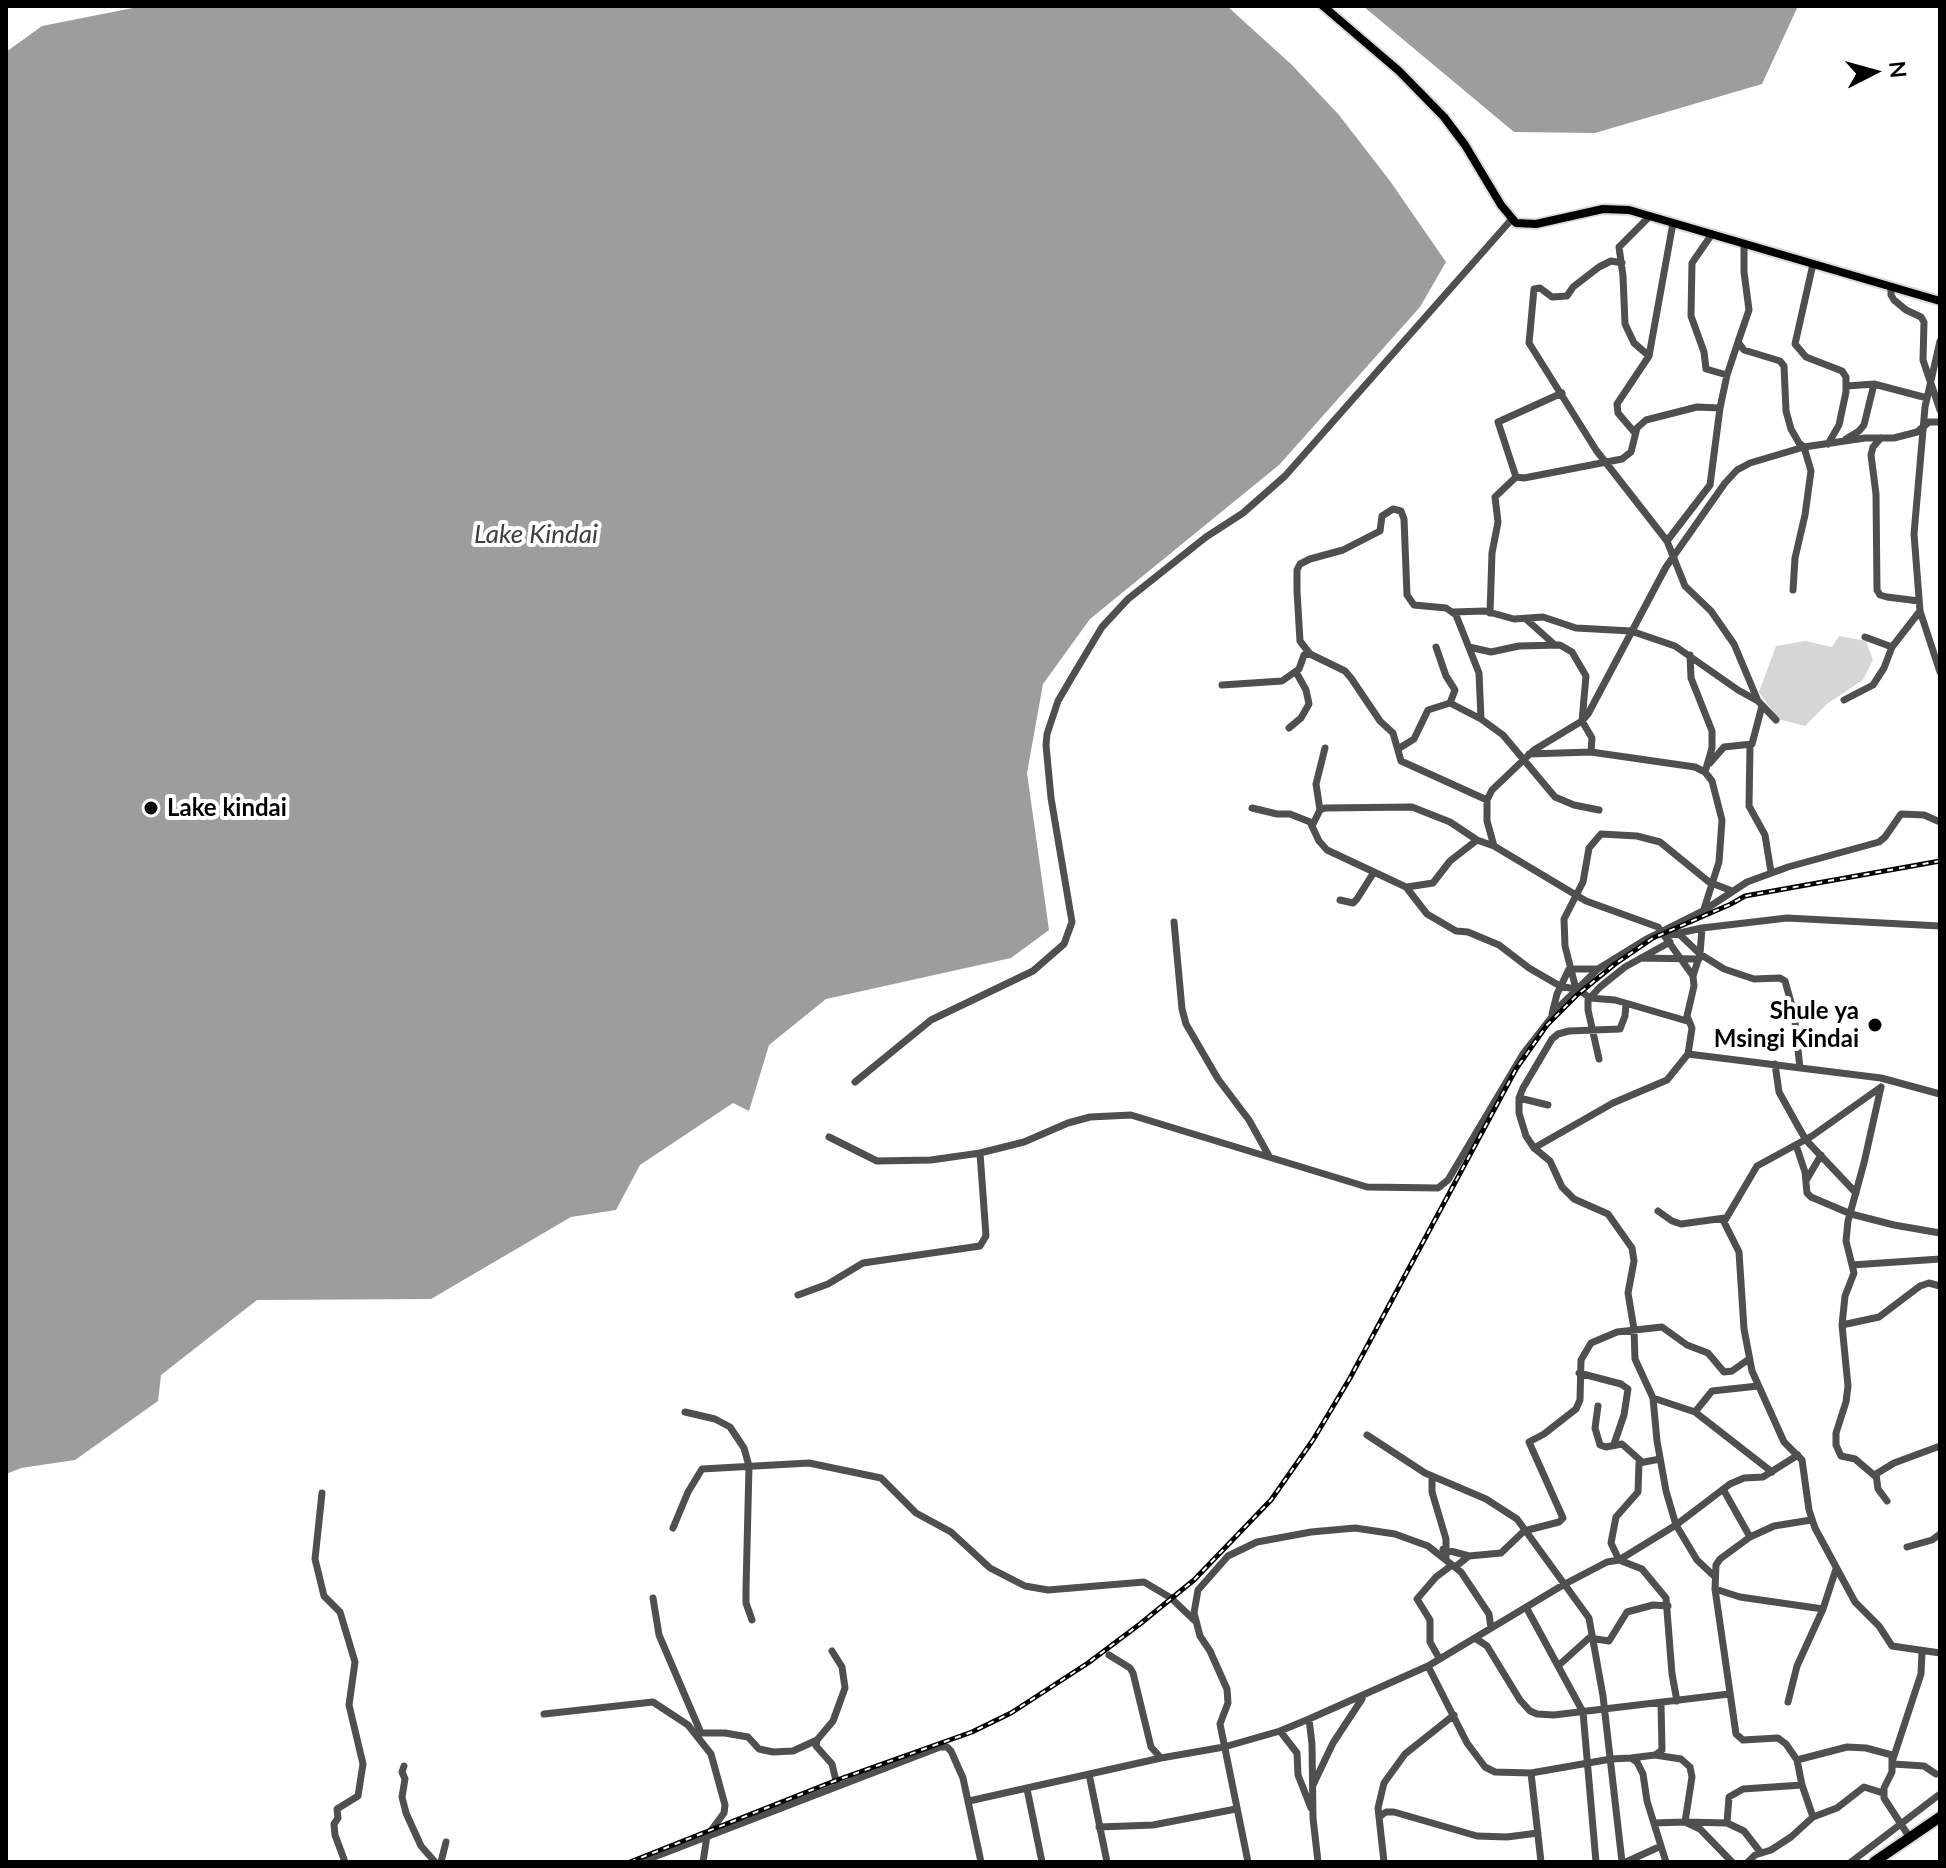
<!DOCTYPE html>
<html>
<head>
<meta charset="utf-8">
<style>
	body { margin:0 }
	#map { position:relative; width:1946px; height:1868px; overflow:hidden; background:#fff; font-family:Lato,sans-serif }
	canvas { display:block }
	.frame { position:absolute; inset:0; border:8px solid #000; pointer-events:none }
	.north { position:absolute; left:1834px; top:32px; width:80px; height:80px; -webkit-text-stroke:6px #fff; paint-order:stroke; rotate:84deg; font-size:22px; font-weight:700; line-height:32px; text-align:center; color:#000 }
	.north::after { content:''; display:block; margin:auto; width:28px; height:36px; background:#000; clip-path:polygon(50% 0,100% 100%,50% 72%,0 100%) }
</style>
</head>
<body>
<div id="map">
<canvas width="1946" height="1868"></canvas>
<div class="frame"></div>
<div class="north">N</div>
</div>
<script>
const ctx = document.querySelector('canvas').getContext('2d');
ctx.lineJoin = 'round';
function fillPath(path, color) { ctx.fillStyle = color; ctx.fill(path, 'evenodd'); }
const poly = rows => new Path2D(rows.map(r => 'M' + r).join(''));
function trace(path, color, width, dash) { ctx.strokeStyle = color; ctx.lineWidth = width; ctx.lineCap = dash ? 'butt' : 'round'; ctx.setLineDash(dash || []); ctx.stroke(path); }
function write(font, color, halo, rows, align = 'center') {
  ctx.font = font + ' Lato,sans-serif'; ctx.lineWidth = 8; ctx.setLineDash([]); ctx.textBaseline = 'middle'; ctx.strokeStyle = halo; ctx.fillStyle = color; for (const [text, x, y, turn = 0] of rows) {
    ctx.save(); ctx.translate(x, y); ctx.rotate((+turn || 0) * Math.PI / 180); ctx.textAlign = isNaN(turn) ? turn : align; if (halo) ctx.strokeText(text, 0, 0); ctx.fillText(text, 0, 0); ctx.restore();
  }
}
fillPath(poly([
	[1839,636,1866,641,1873,660,1863,680,1827,704,1805,726,1778,719,1759,692,1776,646,1805,641,1832,647]
]), '#d6d6d6');
fillPath(poly([
	[143,6,1227,6,1292,65,1339,115,1390,181,1446,262,1420,307,1279,465,1090,619,1043,684,1027,773,1049,930,1011,958,826,999,769,1045,749,1111,733,1103,640,1165,616,1210,571,1217,431,1299,257,1300,161,1375,158,1401,75,1460,21,1468,6,1474,6,52,42,26],
	[1363,6,1798,6,1762,84,1595,133,1514,132]
]), '#9d9d9d');
const major = poly([
	[1323,6,1399,71,1444,117,1465,145,1501,205,1516,223,1536,224,1603,209,1629,210,1940,301]
]);
const highway = poly([
	[1874,1862,1940,1817]
]);
trace(major, '#dbdbdb', 12);
trace(highway, '#dbdbdb', 14);
trace(poly([
	[1712,234,1692,263,1691,316,1704,352,1706,369,1727,375],
	[1744,244,1744,272,1749,310,1738,342,1744,350,1780,361,1784,366,1786,411,1791,429,1799,443,1804,447,1865,438,1894,438,1917,432,1929,422,1940,422],
	[1622,263,1611,261,1599,267,1573,287,1567,296,1552,297,1540,288,1534,289,1529,343,1596,450,1667,541],
	[1813,264,1795,344,1806,357,1842,371,1846,377,1846,392,1839,425,1828,444],
	[1891,287,1891,295,1894,300,1906,310,1921,317,1924,322,1923,360,1940,410],
	[1940,341,1925,407,1914,534,1920,611,1940,672],
	[1738,342,1727,375,1720,408,1710,485,1667,541,1685,586,1711,611,1734,644,1758,701,1776,720],
	[1649,356,1634,343,1625,324,1623,276,1619,247,1650,216],
	[1847,386,1874,384,1927,398],
	[1562,393,1498,422,1516,477,1524,478,1622,459,1631,452,1637,428,1646,420,1697,407,1720,408],
	[1635,433,1618,413,1617,404,1649,356,1673,223],
	[1881,438,1873,447,1871,455,1876,494,1877,590,1880,595,1887,597,1919,601],
	[1846,439,1859,431,1864,425,1874,384],
	[1453,612,1485,611,1514,619,1543,617,1576,628,1631,631,1675,646,1738,690,1756,700],
	[1490,613,1492,553,1498,522,1495,497,1516,477],
	[1527,620,1555,645],
	[1865,637,1892,647],
	[1436,647,1446,676,1455,690,1450,703,1481,719],
	[1469,647,1491,652,1519,646,1560,645,1572,652,1586,676,1582,721,1592,738,1591,752],
	[1690,655,1691,678,1712,731,1712,748,1705,772,1712,781,1722,820,1719,862,1704,909],
	[1222,685,1282,681,1299,669,1304,655,1310,654],
	[1844,700,1873,685,1884,668,1892,647,1920,611],
	[1289,728,1301,718,1309,704,1306,690,1296,672],
	[1750,746,1749,806,1765,835,1771,872],
	[1398,749,1414,739,1428,710,1450,703],
	[1529,754,1591,752,1695,767,1705,772],
	[1710,763,1724,747,1752,744,1762,706],
	[1487,800,1401,761,1393,733,1380,721,1351,678,1345,671,1310,654,1300,641,1297,591,1297,570,1300,564,1310,559,1343,550,1380,531,1382,516,1393,509,1401,511,1404,519,1407,595,1414,605,1446,608,1456,615,1479,673,1481,719,1503,735,1555,797,1574,805,1599,810],
	[1252,808,1277,814,1290,814,1310,822,1319,841,1327,850,1406,887,1427,914,1456,931,1468,932,1499,945,1529,968,1560,986,1579,990,1590,998,1615,1000,1687,1021],
	[1320,810,1316,784,1325,748],
	[1313,824,1320,810,1325,808,1412,807,1450,822,1477,840,1494,846,1586,901,1658,927,1693,976,1694,986,1687,1016,1692,1028,1688,1054],
	[1494,846,1487,821,1487,800,1492,790,1534,750,1582,721,1588,714,1666,567,1725,483,1737,470,1750,463,1804,447,1811,471,1805,515,1795,558,1793,590],
	[1407,887,1433,883,1450,861,1477,840],
	[1340,900,1353,903,1357,899,1374,872],
	[1174,922,1182,1009,1186,1024,1218,1079,1249,1120,1269,1156],
	[1678,933,1700,954,1724,969,1754,979,1780,978,1785,981,1794,1013,1800,1068],
	[1666,936,1702,928,1787,918,1940,926],
	[1641,958,1699,959],
	[1693,976,1700,954,1702,928],
	[1576,989,1565,946,1564,919,1583,882,1589,848,1601,834,1637,836,1660,842,1709,882,1732,891],
	[1626,1004,1625,1016,1620,1029,1569,1031,1558,1034,1552,1039,1523,1088,1519,1098,1519,1113,1526,1136,1534,1148,1550,1161,1562,1187,1574,1199,1608,1214,1632,1248,1634,1261,1628,1293,1634,1329,1635,1359,1653,1398,1657,1441,1666,1491,1676,1525,1697,1560,1714,1576],
	[1552,1014,1557,994,1569,969,1598,969],
	[1599,1059,1588,1010,1588,1000,1600,987,1625,967,1670,942],
	[1775,1064,1779,1092,1799,1128,1806,1140,1856,1193],
	[855,1082,931,1020,1033,971,1064,944,1072,922,1051,798,1046,745,1047,734,1058,701,1072,677,1102,627,1128,599,1206,537,1243,513,1285,476,1511,220],
	[1881,1087,1812,1136,1757,1166,1724,1222,1739,1252,1744,1329,1752,1371,1784,1442,1802,1460,1809,1510,1815,1528,1855,1602,1879,1626,1892,1646,1940,1653],
	[1519,1098,1548,1105],
	[829,1137,877,1161,931,1160,980,1153,1024,1142,1068,1123,1090,1117,1131,1115,1367,1187,1438,1188,1448,1180,1523,1054,1562,1004,1598,969,1645,940,1703,911,1747,882,1788,867,1879,842,1885,837,1901,814,1924,815,1940,822],
	[1796,1145,1805,1172,1807,1193,1811,1197,1851,1214,1894,1225,1940,1233],
	[1534,1148,1613,1103,1667,1080,1688,1054,1881,1078,1940,1094],
	[1807,1179,1821,1155],
	[1658,1211,1672,1221,1681,1224,1725,1218],
	[1852,1265,1940,1259],
	[798,1295,828,1284,863,1263,980,1246,986,1236,980,1153],
	[1842,1325,1879,1317,1920,1286,1929,1283,1940,1286],
	[1579,1373,1621,1384,1628,1389,1624,1415,1614,1444],
	[1653,1398,1695,1412,1772,1472],
	[1598,1406,1595,1428,1600,1445,1606,1447,1622,1444,1641,1461],
	[685,1412,715,1419,730,1427,744,1448,749,1466,746,1589,746,1603,752,1620],
	[1695,1412,1712,1391,1758,1386],
	[1367,1435,1425,1473,1486,1499,1517,1519,1589,1618,1603,1696,1622,1862],
	[1660,1459,1639,1463,1638,1492,1616,1517,1611,1543,1619,1560,1642,1569,1666,1598,1672,1674,1677,1701],
	[1875,1476,1855,1459,1841,1456,1836,1445,1836,1433,1846,1402,1848,1386,1842,1325,1845,1296,1854,1273,1846,1241,1848,1221,1864,1163,1881,1087],
	[1432,1477,1432,1492,1446,1539,1446,1558],
	[1723,1489,1750,1537],
	[322,1493,315,1559,324,1596,340,1612,355,1662,349,1705,363,1764,358,1796,337,1809,338,1818,334,1824,335,1835,345,1862],
	[1887,1501,1878,1489,1876,1474,1894,1463,1940,1446],
	[1811,1520,1774,1526,1750,1537,1720,1559,1716,1565,1715,1589,1736,1734,1743,1740,1778,1738,1786,1744,1797,1760,1847,1747,1866,1748,1892,1755,1892,1772,1884,1788,1884,1798,1910,1838],
	[673,1528,688,1492,702,1469,809,1463,881,1478,916,1513,951,1532,990,1568,1025,1586,1048,1590,1144,1582,1171,1598,1194,1620],
	[1907,1547,1932,1540,1940,1534],
	[1443,1549,1469,1556],
	[1455,1567,1469,1556,1501,1553,1524,1531,1559,1522,1563,1518,1529,1442,1544,1434,1576,1409,1580,1400,1581,1360,1591,1343,1617,1332,1662,1327,1687,1345,1708,1353,1724,1372,1732,1371,1749,1359],
	[1715,1589,1740,1597,1823,1609],
	[653,1598,659,1635,701,1733],
	[1526,1607,1583,1712,1596,1862],
	[1475,1638,1487,1646,1520,1700,1530,1711,1537,1714,1554,1715,1729,1694],
	[832,1651,842,1667,845,1688,833,1721,817,1740,816,1746,832,1764,837,1785],
	[1109,1655,1130,1668,1133,1673,1151,1747,1161,1758],
	[1439,1658,1430,1642,1430,1620,1417,1599,1436,1577,1452,1565],
	[1428,1666,1467,1743,1485,1767,1495,1772,1531,1773,1611,1759,1631,1758,1637,1762,1643,1774,1647,1801,1666,1862],
	[1558,1666,1589,1638,1609,1641,1627,1612,1653,1605,1668,1606],
	[1788,1702,1797,1666,1823,1609,1836,1569],
	[544,1714,653,1702,688,1725,711,1754,725,1805,724,1813,707,1836,703,1862],
	[1309,1719,1312,1744,1313,1818,1318,1862],
	[1280,1731,1297,1753,1298,1775,1311,1808],
	[700,1733,725,1733,748,1737,759,1749,773,1752,793,1751,817,1740],
	[1655,1755,1681,1759,1690,1767,1692,1777,1685,1822,1727,1823],
	[1631,1758,1655,1755,1662,1750,1661,1703],
	[1893,1759,1921,1674,1922,1652],
	[1797,1760,1802,1785,1813,1817],
	[1893,1764,1924,1766,1936,1774],
	[404,1766,402,1772,405,1779,402,1797,406,1813,421,1846,435,1862],
	[1531,1773,1541,1862],
	[1089,1774,1107,1862],
	[1313,1785,1333,1743,1362,1699],
	[1027,1789,1042,1862],
	[969,1801,1161,1758,1224,1747,1280,1731,1309,1719,1428,1666,1563,1585,1607,1562,1619,1560,1676,1525,1730,1484,1744,1478,1763,1477,1798,1455],
	[1379,1817,1386,1812,1394,1812,1477,1836,1507,1837,1538,1833],
	[1654,1823,1685,1822,1700,1829,1732,1862],
	[1099,1827,1153,1825,1236,1809],
	[1761,1853,1744,1831,1727,1823,1729,1797,1743,1789,1802,1785],
	[441,1862,446,1842],
	[641,1862,940,1747,947,1747,951,1751,963,1778,981,1862],
	[1248,1862,1220,1724,1228,1703,1227,1689,1210,1651,1200,1636,1194,1613,1198,1590,1228,1556,1257,1542,1311,1532,1355,1528,1395,1534,1428,1546,1461,1572,1489,1614,1491,1628],
	[1384,1862,1378,1808,1384,1783,1405,1754,1454,1715],
	[1626,1862,1661,1846],
	[1748,1862,1755,1855,1771,1850,1791,1837,1813,1817,1837,1808,1864,1787,1883,1793],
	[1851,1862,1940,1794]
]), '#4f4f4f', 7);
trace(major, '#000', 8);
trace(highway, '#000', 10);
const rail = poly([
	[630,1862,837,1780,972,1732,1011,1713,1088,1663,1140,1624,1194,1580,1271,1500,1313,1440,1350,1378,1516,1069,1547,1025,1577,995,1615,964,1653,938,1731,904,1745,896,1940,861]
]);
trace(rail, '#000', 5);
trace(rail, '#fff', 2, [6]);
for (const [x, y, r, color] of [
	[151,808,8,"#000"],
	[1875,1025,8,"#000"]
]) { const dot = new Path2D(); dot.arc(x, y, r, 0, 2 * Math.PI); ctx.fillStyle = color; ctx.fill(dot); trace(dot, '#fff', 3); }
write('bold 24px', '#000', '#fff', [
	["Lake kindai",167,808],
	["Shule ya",1859,1011,"right"],
	["Msingi Kindai",1859,1039,"right"]
], 'left');
write('italic 26px', '#3e3e3e', '#fff', [
	["Lake Kindai",536,535]
]);
</script>
</body>
</html>
